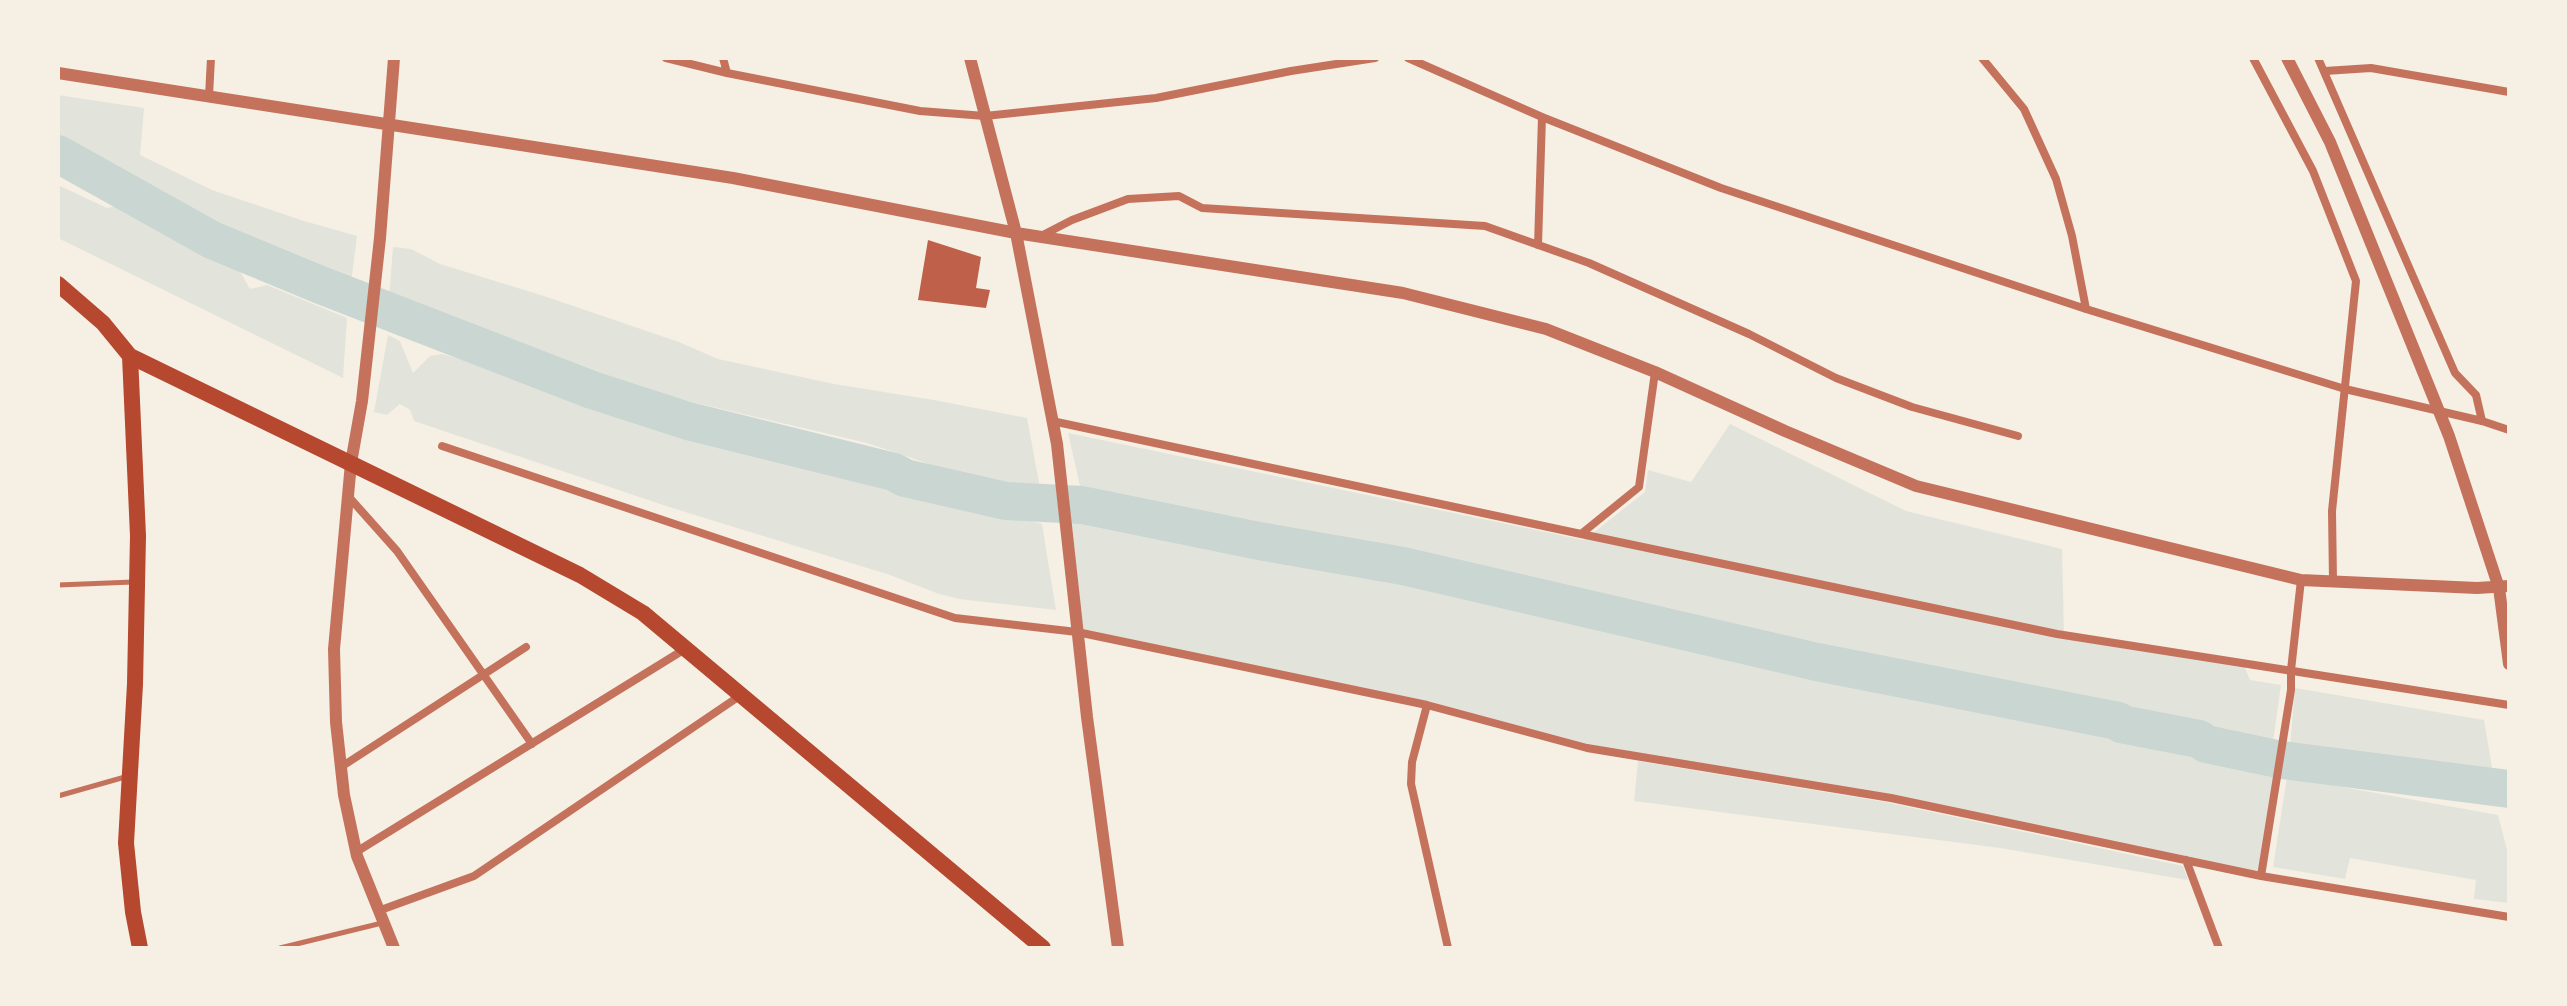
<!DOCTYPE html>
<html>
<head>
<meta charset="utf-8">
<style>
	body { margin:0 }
	#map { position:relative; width:2567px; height:1006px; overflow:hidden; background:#f6efe4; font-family:"Golos Text",sans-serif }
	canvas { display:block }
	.frame { position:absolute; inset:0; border:60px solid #f6efe4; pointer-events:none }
</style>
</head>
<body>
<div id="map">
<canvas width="2567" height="1006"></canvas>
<div class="frame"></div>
</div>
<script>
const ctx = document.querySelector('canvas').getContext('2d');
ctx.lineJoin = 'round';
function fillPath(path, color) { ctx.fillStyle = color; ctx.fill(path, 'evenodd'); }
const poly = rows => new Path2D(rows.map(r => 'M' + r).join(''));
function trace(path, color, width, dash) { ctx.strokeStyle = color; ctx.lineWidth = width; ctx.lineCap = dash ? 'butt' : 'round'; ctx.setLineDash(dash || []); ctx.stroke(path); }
fillPath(poly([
	[58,95,144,108,140,155,212,190,304,221,357,236,351,283,319,274,202,225,188,215,146,195,128,183,58,145],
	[58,185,107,208,121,205,132,209,144,223,153,223,238,268,250,289,267,285,347,318,343,378,58,238],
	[393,247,411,249,440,264,544,296,679,342,718,359,834,384,934,400,1027,418,1040,488,956,473,867,443,679,399,587,371,486,332,389,299],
	[388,335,400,341,413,373,430,356,442,354,478,364,518,381,597,407,715,442,795,464,948,500,971,511,984,508,1042,524,1056,610,959,599,939,594,890,575,669,507,414,421,410,410,400,404,387,415,374,412],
	[1730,424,1906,511,2062,549,2064,635,2243,663,2250,680,2281,685,2273,742,1537,591,1537,578,1510,583,1082,495,1068,433,1584,540,1645,492,1648,470,1691,482],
	[1063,500,1259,541,1438,574,1793,657,2118,721,2232,749,2278,778,2261,876,1891,798,1598,749,1427,705,1077,632],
	[2295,688,2484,720,2494,779,2290,746],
	[1638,761,1885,802,2183,866,2188,880,2000,848,1634,801],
	[2287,777,2498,815,2509,857,2509,903,2474,899,2476,880,2350,858,2345,879,2273,867]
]), '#e2e4dc');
trace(poly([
	[58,154,212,240,318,284,592,390,688,421,894,472,905,478,1006,501,1082,505,1259,541,1403,566,1817,662,2118,721,2121,724,2199,739,2206,744,2282,760,2509,789]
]), '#c9d6d2', 38);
fillPath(poly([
	[928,240,981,257,976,288,990,290,986,308,918,300]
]), '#bf614a');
trace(poly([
	[58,585,133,582],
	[58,796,125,777],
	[280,948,382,923]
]), '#c5725c', 5);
trace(poly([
	[666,58,727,73,920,111,985,116,1156,98,1291,71,1375,58],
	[723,58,727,73],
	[1408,58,1542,117,1721,188,2086,309,2345,389,2482,421,2509,430],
	[1982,58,2024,109,2056,179,2072,236,2086,309],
	[2253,58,2313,171,2356,281,2332,511,2333,581],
	[2318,58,2455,373,2476,395,2482,421],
	[2325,71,2371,68,2509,92],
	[209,96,211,58],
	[1039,237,1072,220,1128,199,1179,196,1202,208,1485,226,1589,263,1749,334,1836,378,1912,407,2018,436],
	[1538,245,1542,117],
	[1052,421,1581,534,1639,487,1655,372],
	[442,446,955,618,1077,632,1427,705,1587,748,1891,798,2261,876,2509,917],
	[348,496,397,551,532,744],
	[1581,534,2057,634,2509,705],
	[1427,705,1412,762,1411,784,1448,948],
	[341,767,526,647],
	[356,852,685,649],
	[2186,860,2219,948],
	[2261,876,2291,690,2291,670,2301,580],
	[378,911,474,876,741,695]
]), '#c5725c', 8);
trace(poly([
	[970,58,1016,233,1057,444,1087,717,1118,948],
	[2287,58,2330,142,2449,436,2499,588,2509,664],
	[58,73,733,178,1016,233,1403,293,1546,329,1655,372,1785,431,1916,486,2301,580,2477,588,2509,586],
	[394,948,357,856,344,795,336,722,334,649,351,463,362,401,380,238,394,58]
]), '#c5725c', 12);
trace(poly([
	[58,284,103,323,130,356,138,536,135,684,126,843,133,912,140,948],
	[130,356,580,575,643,613,1043,948]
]), '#b5482f', 16);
</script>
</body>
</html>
